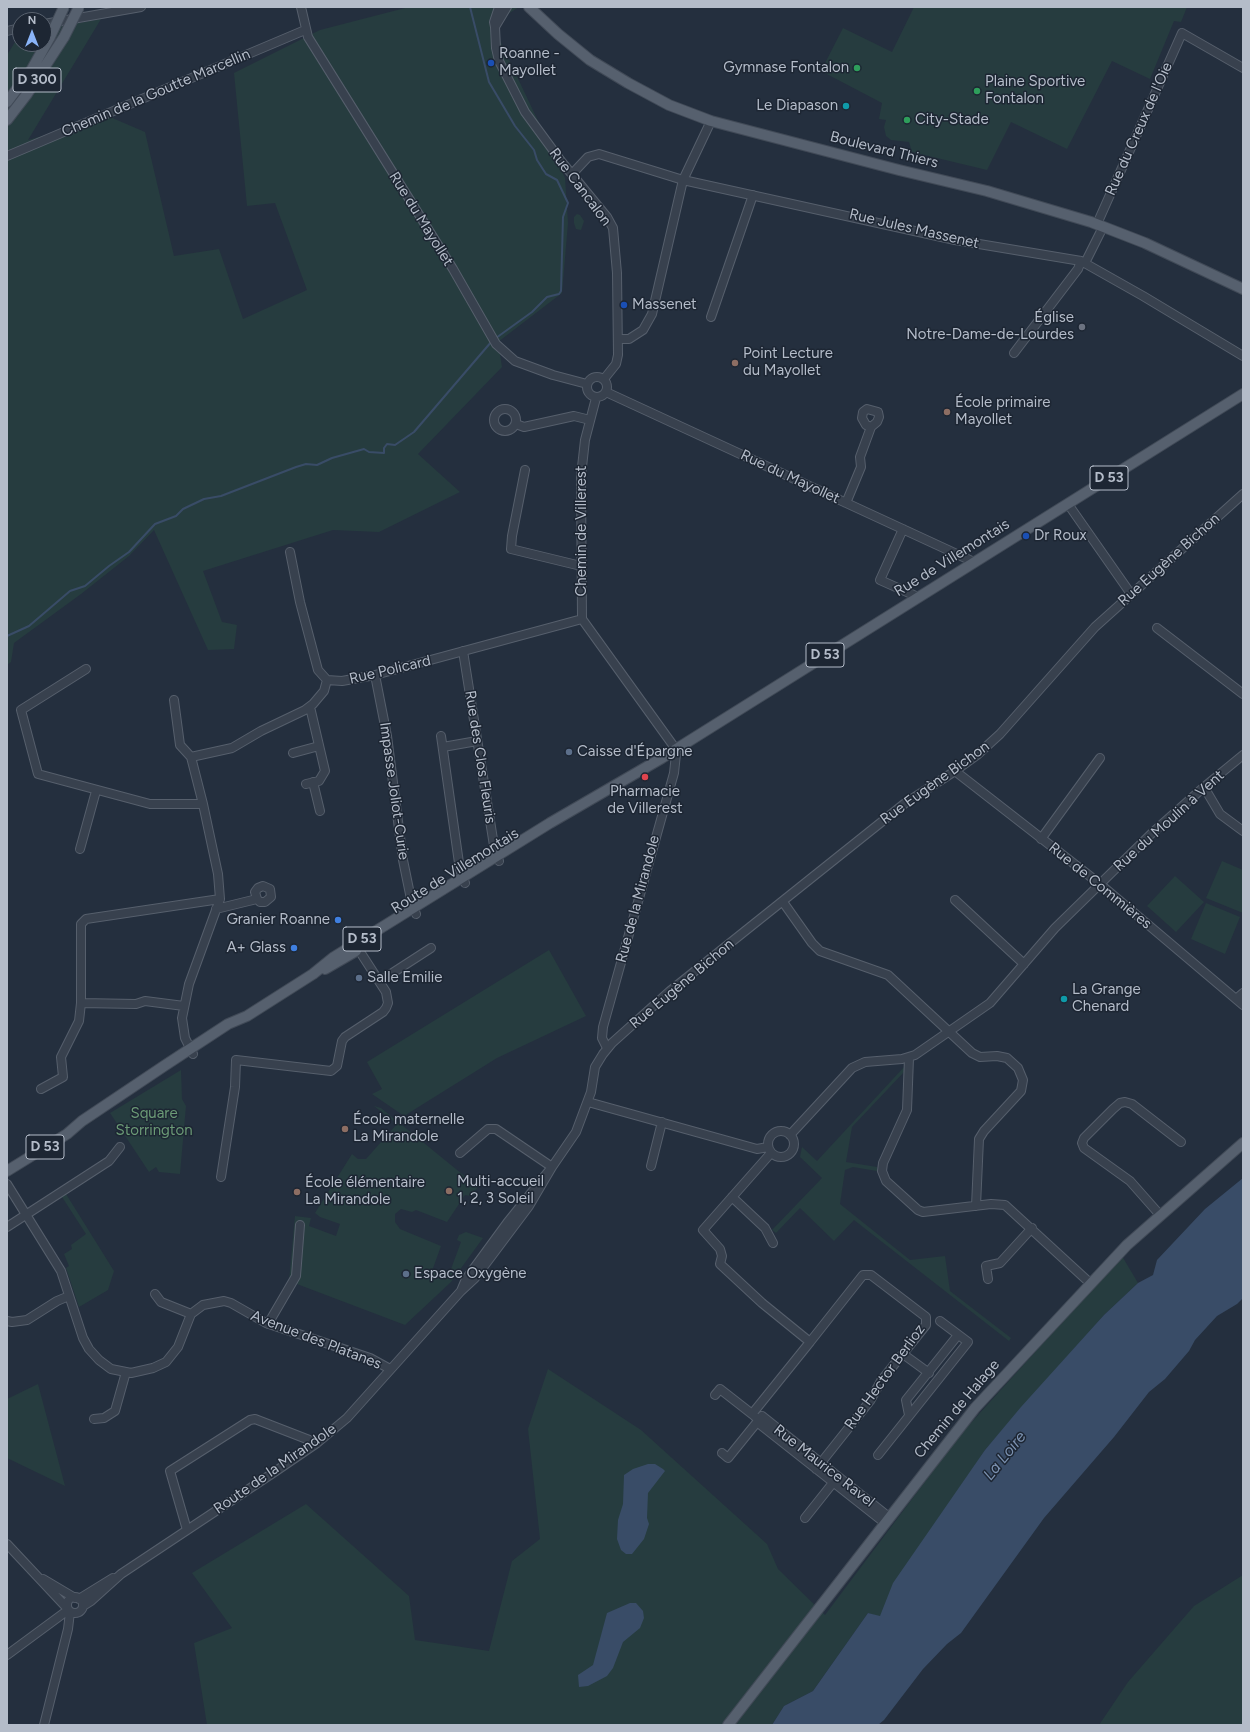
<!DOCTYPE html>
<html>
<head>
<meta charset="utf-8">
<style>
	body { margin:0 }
	#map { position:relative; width:1250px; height:1732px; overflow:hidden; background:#242f3e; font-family:Figtree,sans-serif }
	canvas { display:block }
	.frame { position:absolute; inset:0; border:8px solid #b4bcc9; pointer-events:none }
	.north { position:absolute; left:12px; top:12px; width:40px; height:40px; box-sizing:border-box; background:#1d2633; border:1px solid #59626f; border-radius:50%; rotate:0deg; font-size:11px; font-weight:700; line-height:16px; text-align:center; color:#b4bcc9 }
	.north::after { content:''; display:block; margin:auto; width:14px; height:18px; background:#8ab4f8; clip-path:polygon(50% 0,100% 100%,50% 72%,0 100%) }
</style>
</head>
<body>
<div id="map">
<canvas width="1250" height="1732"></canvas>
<div class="frame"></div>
<div class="north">N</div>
</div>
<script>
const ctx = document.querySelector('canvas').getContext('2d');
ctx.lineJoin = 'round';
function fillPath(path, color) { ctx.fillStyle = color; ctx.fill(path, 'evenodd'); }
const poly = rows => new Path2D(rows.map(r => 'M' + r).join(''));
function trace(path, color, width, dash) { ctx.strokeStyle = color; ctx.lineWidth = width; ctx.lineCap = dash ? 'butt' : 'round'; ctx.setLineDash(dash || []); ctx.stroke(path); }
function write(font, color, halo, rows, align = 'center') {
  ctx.font = font + ' Figtree,sans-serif'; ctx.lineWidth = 3; ctx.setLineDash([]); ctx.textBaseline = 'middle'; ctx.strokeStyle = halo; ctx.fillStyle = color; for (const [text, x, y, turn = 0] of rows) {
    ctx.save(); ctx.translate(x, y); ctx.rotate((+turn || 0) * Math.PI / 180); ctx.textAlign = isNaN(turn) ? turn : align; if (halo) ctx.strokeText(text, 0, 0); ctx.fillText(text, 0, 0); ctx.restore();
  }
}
fillPath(poly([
	[409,7,519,7,508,14,496,32,565,178,568,223,562,293,498,342,502,367,418,454,460,492,379,532,333,530,203,571,222,622,237,625,234,649,208,650,154,530,129,556,81,594,14,643,11,662,7,665,7,55,20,34,20,44,44,44,44,29,101,19,28,140,110,117,145,132,174,256,219,249,243,319,307,290,275,203,247,206,234,73,320,30],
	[914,7,1187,7,1181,22,1174,21,1150,79,1112,61,1067,149,1011,122,987,170,912,152,909,142,891,140,886,136,884,127,886,120,879,119,882,103,821,71,843,28,892,52],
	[577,214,580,215,584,221,581,230,576,229,574,223,574,217],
	[1222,861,1243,870,1243,913,1206,898],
	[1175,876,1204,902,1176,932,1147,906],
	[1206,903,1240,917,1225,954,1191,939],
	[549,950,586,1016,497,1058,404,1116,372,1094,382,1089,367,1062],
	[905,1066,904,1072,852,1127,846,1162,877,1167,877,1171,853,1167,845,1170,840,1204,910,1260,945,1256,950,1291,1011,1338,1009,1341,854,1220,834,1241,800,1208,776,1233,772,1230,822,1178,800,1157,802,1147,817,1161],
	[181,1070,182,1099,186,1106,180,1174,159,1172,156,1167,149,1172,110,1113],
	[374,1106,381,1108,478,1187,471,1196,465,1195,447,1222,416,1210,412,1212,401,1209,395,1214,395,1222,400,1229,441,1246,432,1271,448,1277,461,1242,457,1240,459,1235,466,1232,483,1238,451,1282,405,1325,289,1281,295,1216,311,1218,309,1226,336,1236,340,1224,320,1217,315,1213,352,1154,358,1159,366,1159,397,1124],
	[66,1194,114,1271,108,1290,79,1307,66,1268,69,1266,64,1254,72,1249,71,1245,86,1234,62,1197],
	[1122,1256,1138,1283,1104,1315,985,1450,880,1617,868,1613,813,1691,784,1706,772,1725,207,1725,194,1643,232,1628,192,1573,306,1504,409,1596,415,1640,489,1651,512,1561,540,1539,528,1429,548,1369,641,1430,767,1544,778,1569,825,1615,960,1435],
	[38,1384,65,1486,7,1458,7,1399],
	[1243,1575,1243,1725,1099,1725,1128,1682,1194,1606]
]), '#263c3f');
fillPath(poly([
	[1243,1178,1243,1298,1237,1304,1217,1316,1195,1340,1189,1351,1165,1379,1149,1392,1114,1437,1044,1518,961,1633,947,1644,923,1669,884,1720,878,1725,772,1725,784,1706,813,1691,868,1613,880,1616,893,1583,985,1450,1021,1407,1104,1315,1138,1283,1153,1275,1157,1260,1205,1209],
	[648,1464,655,1464,663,1469,665,1471,648,1493,647,1518,649,1524,644,1539,632,1554,626,1554,621,1550,617,1539,618,1520,623,1504,624,1475,633,1469],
	[630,1603,636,1603,643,1611,644,1618,640,1628,623,1642,613,1668,607,1676,588,1686,579,1687,578,1675,593,1665,607,1613]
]), '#394c67');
trace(poly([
	[470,7,489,82,515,126,534,150,537,160,546,174,557,180,568,203,563,217,561,291,559,294,547,297,532,312,496,338],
	[7,636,29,626,70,591,85,586,109,566,129,552,155,524,176,516,183,509,204,499,221,496,296,467,306,464,317,465,332,458,364,449,369,452,384,453,384,448,387,444,395,445,414,432,492,341]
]), '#394c67', 2);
const minor = poly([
	[301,7,308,37,453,269,496,344,515,361,553,375,587,384],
	[499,7,494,22,495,27,507,7],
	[44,24,141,7],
	[495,27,496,48,499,61,525,112,561,161,607,217,613,228,617,273,618,355,616,364,604,379],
	[7,31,20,28],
	[7,156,305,30],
	[572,174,588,157,599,154,683,180,955,240,1081,261,1143,296,1243,356],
	[1097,224,1182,33,1243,68],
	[1085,263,1103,227],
	[711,317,753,195],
	[619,339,629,339,643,330,652,314,683,180,711,121],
	[1014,353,1078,269,1081,261],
	'587 387a10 10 0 1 1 20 0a10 10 0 1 1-20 0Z',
	[606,392,974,562],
	[596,398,585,440,581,476,582,619,675,748,676,754,674,773,603,1027,602,1038,607,1048],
	'494 420a11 11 0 1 1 22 0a11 11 0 1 1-22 0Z',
	[516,424,524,427,574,416,590,420],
	[525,470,512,536,511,549,581,566],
	[846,503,861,467,860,457,871,427,877,422,879,417,878,412,867,409,863,412,862,418,866,425,871,427],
	[1068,504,1131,594],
	[903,529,880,580,918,597],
	[290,552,300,602,318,670,327,680,342,681,375,675,582,619],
	[1157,628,1243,694],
	[463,651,495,852,499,861],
	[86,669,21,710,38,774,150,804,203,804],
	[375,675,387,736,403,860,412,904,416,914],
	[174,700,180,745,191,757,203,804,218,874,220,899,189,984,182,1018,185,1038,193,1054],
	[441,736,460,870,465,883],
	[443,747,477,741],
	[293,753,319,746],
	[191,757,232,748,261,731,305,710,313,704,324,691,327,680],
	[955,771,1100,884,1243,1005],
	[313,782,320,811],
	[306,784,319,781,325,771,310,707],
	[1204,787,1220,814,1243,831],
	[1041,839,1100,758],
	[80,849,96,791],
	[955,900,1024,964],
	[783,902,812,943,820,951,888,975,972,1053,980,1057,997,1056,1007,1058,1018,1068,1023,1080,1021,1091,984,1131,979,1139,976,1206],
	[216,909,257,899,260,902,265,902,271,897,270,889,263,886,258,888,255,892,257,899],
	[380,981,431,948],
	[1236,999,1243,993],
	[81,1003,136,1004,145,1001,184,1006],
	[909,1058,907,1110,883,1163,882,1171,886,1181,918,1210,923,1212,991,1204,1005,1205,1090,1283],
	[41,1089,63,1077,61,1057,79,1021,81,1003,81,924,86,919,220,899],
	[588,1102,757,1149,768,1147],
	'768 1144a13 13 0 1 1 26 0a13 13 0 1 1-26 0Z',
	[790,1135,852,1068,865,1062,902,1059,915,1055,990,1003,1055,928,1100,884,1151,834,1204,787,1243,755],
	[460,1153,488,1129,496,1129,552,1167],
	[651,1166,662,1122],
	[552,1167,507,1223,466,1279,461,1291,475,1278,529,1206,552,1167,576,1132,591,1092,595,1067,603,1054,612,1043,670,991,904,804,955,771,977,755,1000,734,1095,627,1243,494],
	[221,1177,235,1087,236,1060,331,1071,337,1066,342,1041,345,1037,383,1012,386,1008,388,1003,386,992,355,944],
	[7,1184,61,1271,83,1338,89,1349,99,1360,111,1369,131,1373,153,1368,166,1362,178,1347,191,1314,203,1305,224,1301,231,1303,266,1323,370,1358,390,1369],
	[732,1197,765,1228,773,1243],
	[1160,1215,1130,1181,1084,1148,1082,1143,1084,1138,1113,1109,1120,1103,1125,1102,1132,1104,1181,1142],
	[7,1227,109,1161,120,1147],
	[988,1279,986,1266,1000,1263,1032,1228],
	[155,1294,161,1302,191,1314],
	[7,1321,12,1322,27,1320,57,1301,69,1296],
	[268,1324,296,1276,300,1225],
	[810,1342,863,1275,871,1275,926,1317,926,1325,881,1381,870,1401,816,1469],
	[903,1354,929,1373],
	[715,1395,720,1389,752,1414],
	[909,1415,906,1400,958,1335],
	[94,1419,104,1418,115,1411,126,1372],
	[759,1420,752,1414,810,1342,762,1303,720,1264,722,1256,720,1249,703,1230,771,1153],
	[757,1422,885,1523],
	[722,1453,728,1458,762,1416,890,1518],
	[878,1455,968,1342,940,1321],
	[805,1518,836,1479],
	[187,1530,170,1471,250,1420,255,1419,317,1443],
	[7,1544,67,1608],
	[43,1579,75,1598],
	'67 1605a8 8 0 1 1 16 0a8 8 0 1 1-16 0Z',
	[79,1599,113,1578],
	[83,1606,91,1601,121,1574,276,1471,317,1443,347,1418,461,1291],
	[7,1655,68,1610],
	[44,1725,68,1629,70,1612]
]);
const major = poly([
	[529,7,558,34,590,60,628,83,669,105,711,121,899,170,987,191,1091,222,1145,243,1243,289],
	[7,102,32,69,50,37],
	[7,120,27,94,64,37],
	[325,969,356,951],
	[7,1171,67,1134,82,1121,164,1066,228,1024,247,1016,313,974,334,957,550,823,662,758,1243,394],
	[728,1725,975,1408,1127,1245,1243,1143]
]);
trace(minor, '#565f6c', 10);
trace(major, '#414a57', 12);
trace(minor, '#38414e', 8);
trace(major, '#56606e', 10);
const majorBridge = poly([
	[50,37,64,7],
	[64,37,79,7]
]);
trace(majorBridge, '#414a57', 12, []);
trace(majorBridge, '#56606e', 10);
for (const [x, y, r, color] of [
	[491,63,4,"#1a4fb4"],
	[857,68,4,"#2e9e5b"],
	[977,91,4,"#2e9e5b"],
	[846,106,4,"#0f9aa8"],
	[907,120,4,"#2e9e5b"],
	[624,305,4,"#1a4fb4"],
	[1082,327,4,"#6b7280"],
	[735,363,4,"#8d6e63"],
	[947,412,4,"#8d6e63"],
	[1026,536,4,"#1a4fb4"],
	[569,752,4,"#5c6f8a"],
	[645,777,4,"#e0444e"],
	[338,920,4,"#3f7fe0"],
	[294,948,4,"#3f7fe0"],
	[359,978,4,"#5c6f8a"],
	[1064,999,4,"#0f9aa8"],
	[345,1129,4,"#8d6e63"],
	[449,1191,4,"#8d6e63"],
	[297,1192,4,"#8d6e63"],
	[406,1274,4,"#5c6f8a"]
]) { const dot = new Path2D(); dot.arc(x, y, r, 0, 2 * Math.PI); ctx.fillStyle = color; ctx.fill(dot); trace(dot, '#1d2633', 1.5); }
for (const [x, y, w] of [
	[37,80,48],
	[1109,478,38],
	[825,655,38],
	[362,939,38],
	[45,1147,38]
]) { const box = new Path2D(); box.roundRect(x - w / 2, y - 12, w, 24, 3); ctx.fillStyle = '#1d2633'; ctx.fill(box); trace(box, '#b4bcc9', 1); }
write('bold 14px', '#b4bcc9', null, [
	["D 300",37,80],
	["D 53",1109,478],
	["D 53",825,655],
	["D 53",362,939],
	["D 53",45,1147]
]);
write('15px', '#b4bcc9', '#1d2633', [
	["Roanne -",499,54],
	["Mayollet",499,71],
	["Gymnase Fontalon",849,68,"right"],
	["Plaine Sportive",985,82],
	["Fontalon",985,99],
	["Le Diapason",838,106,"right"],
	["City-Stade",915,120],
	["Massenet",632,305],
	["Église",1074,318,"right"],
	["Notre-Dame-de-Lourdes",1074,335,"right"],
	["Point Lecture",743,354],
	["du Mayollet",743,371],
	["École primaire",955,403],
	["Mayollet",955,420],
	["Dr Roux",1034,536],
	["Caisse d'Épargne",577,752],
	["Pharmacie",645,792,"center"],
	["de Villerest",645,809,"center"],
	["Granier Roanne",330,920,"right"],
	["A+ Glass",286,948,"right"],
	["Salle Emilie",367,978],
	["La Grange",1072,990],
	["Chenard",1072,1007],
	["École maternelle",353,1120],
	["La Mirandole",353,1137],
	["Multi-accueil",457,1182],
	["1, 2, 3 Soleil",457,1199],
	["École élémentaire",305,1183],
	["La Mirandole",305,1200],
	["Espace Oxygène",414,1274]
], 'left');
write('15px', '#b4bcc9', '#1d2633', [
	["Chemin de la Goutte Marcellin",156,93,-23],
	["Rue du Creux de l'Oie",1139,129,-66],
	["Boulevard Thiers",884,150,14],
	["Rue Cancalon",580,187,53],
	["Rue du Mayollet",421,219,58],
	["Rue Jules Massenet",914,229,13],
	["Rue du Mayollet",790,477,25],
	["Chemin de Villerest",582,531,-90],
	["Rue de Villemontais",952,558,-32],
	["Rue Eugène Bichon",1169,560,-42],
	["Rue Policard",390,670,-13],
	["Rue des Clos Fleuris",480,757,81],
	["Rue Eugène Bichon",935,783,-36],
	["Impasse Joliot-Curie",394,791,82],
	["Rue du Moulin à Vent",1169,821,-42],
	["Route de Villemontais",455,871,-32],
	["Rue de Commières",1100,886,39],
	["Rue de la Mirandole",638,899,-75],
	["Rue Eugène Bichon",682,984,-40],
	["Avenue des Platanes",316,1340,21],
	["Rue Hector Berlioz",885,1377,-54],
	["Chemin de Halage",957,1409,-50],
	["Rue Maurice Ravel",824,1466,38],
	["Route de la Mirandole",275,1469,-35]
]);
write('15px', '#6b9a76', '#1d2633', [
	["Square",154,1114],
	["Storrington",154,1131]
]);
write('italic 16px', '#7c92b1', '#1d2633', [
	["La Loire",1005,1456,-51]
]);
</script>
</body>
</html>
